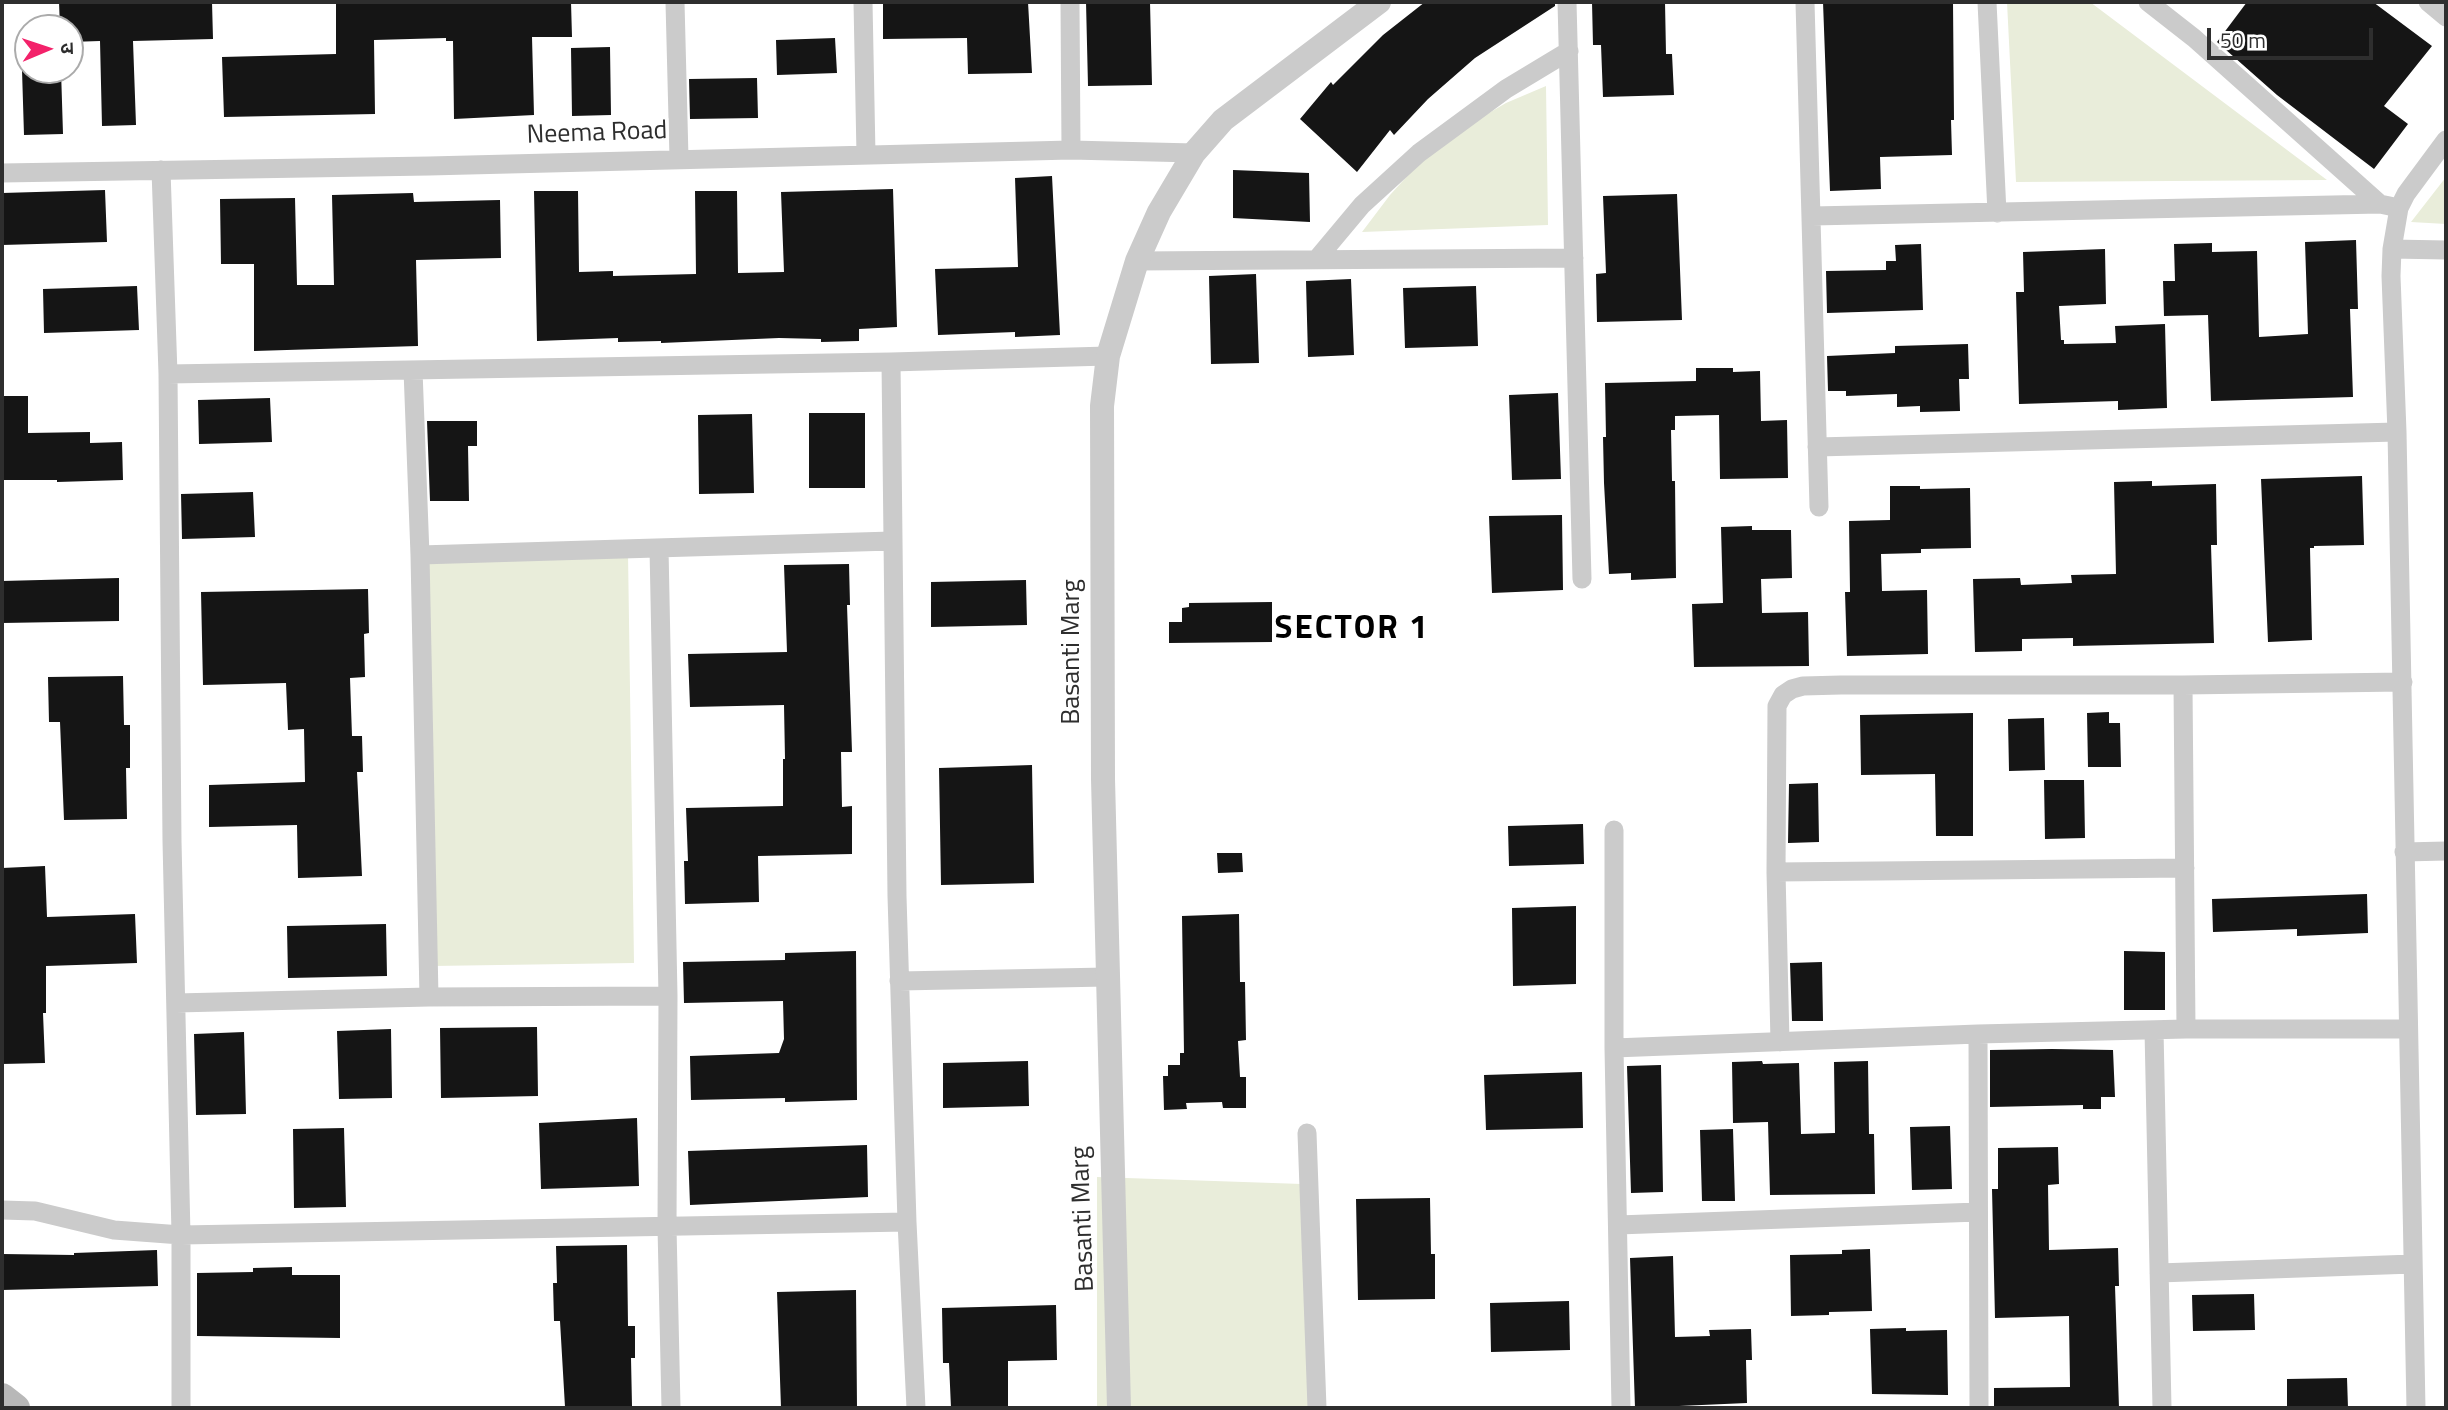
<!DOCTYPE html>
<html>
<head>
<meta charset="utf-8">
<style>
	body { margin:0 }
	#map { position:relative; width:2448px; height:1410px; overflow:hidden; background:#fff; font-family:"Titillium Web","Noto Sans Devanagari",sans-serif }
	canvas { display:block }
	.frame { position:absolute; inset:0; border:4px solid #2e2e2e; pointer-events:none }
	.north { position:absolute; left:14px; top:14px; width:70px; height:70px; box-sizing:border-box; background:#fff; border:2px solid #ababab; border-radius:50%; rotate:88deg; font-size:19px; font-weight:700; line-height:28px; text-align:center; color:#2e2e2e }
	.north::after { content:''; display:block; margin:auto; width:24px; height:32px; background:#f3226a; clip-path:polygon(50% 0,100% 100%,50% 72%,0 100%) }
	.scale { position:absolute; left:2207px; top:28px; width:166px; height:32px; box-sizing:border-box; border:4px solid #2e2e2e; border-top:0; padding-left:9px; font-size:21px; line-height:24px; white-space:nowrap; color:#2e2e2e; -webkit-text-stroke:5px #fff; paint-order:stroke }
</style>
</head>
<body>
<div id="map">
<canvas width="2448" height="1410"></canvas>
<div class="frame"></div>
<div class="north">उ</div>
<div class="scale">50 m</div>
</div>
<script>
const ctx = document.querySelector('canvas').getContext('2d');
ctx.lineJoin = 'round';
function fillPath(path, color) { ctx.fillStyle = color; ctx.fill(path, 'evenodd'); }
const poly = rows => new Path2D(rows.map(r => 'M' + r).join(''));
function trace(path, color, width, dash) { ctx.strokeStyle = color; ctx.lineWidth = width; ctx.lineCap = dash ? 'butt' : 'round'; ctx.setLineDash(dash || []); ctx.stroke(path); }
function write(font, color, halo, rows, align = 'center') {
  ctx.font = font + ' "Titillium Web",sans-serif'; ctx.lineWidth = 7; ctx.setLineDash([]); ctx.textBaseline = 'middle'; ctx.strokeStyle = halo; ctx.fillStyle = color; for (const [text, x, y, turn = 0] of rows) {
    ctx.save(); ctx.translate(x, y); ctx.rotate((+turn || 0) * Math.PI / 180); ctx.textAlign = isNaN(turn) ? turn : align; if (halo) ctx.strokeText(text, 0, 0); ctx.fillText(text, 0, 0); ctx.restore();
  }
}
fillPath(poly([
	[2007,2,2090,2,2327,180,2016,182],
	[1546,86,1548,225,1362,232,1390,195,1421,161,1458,131,1506,103],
	[2446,177,2446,224,2411,222],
	[628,553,634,963,432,966,426,556],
	[1097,1177,1302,1184,1311,1408,1097,1408]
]), '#e9edda');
fillPath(poly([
	[59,2,212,2,213,39,133,41,136,125,102,126,100,41,70,42,70,28,60,28],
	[336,2,571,2,572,37,532,37,534,115,454,119,453,41,446,41,446,38,374,40,375,114,224,117,222,57,336,54],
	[883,2,1028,2,1032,73,968,74,967,38,883,39],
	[1086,2,1150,2,1152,85,1088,86],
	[1425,2,1555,2,1555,6,1475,58,1428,99,1394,135,1390,130,1357,172,1300,119,1331,82,1333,85,1383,35],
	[1592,2,1665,2,1666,54,1672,54,1674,95,1603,97,1601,45,1593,45],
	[1823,2,1953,2,1954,120,1951,120,1952,155,1880,157,1881,189,1830,191],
	[2247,2,2373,2,2432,46,2384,106,2408,124,2374,169,2277,95,2217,42],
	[835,38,837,73,777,75,776,40],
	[610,47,611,115,572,116,571,48],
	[22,70,61,70,63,134,24,135],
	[757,78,758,118,690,119,689,79],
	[1233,170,1309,173,1310,222,1233,218],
	[1052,176,1060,335,1015,337,1015,332,938,335,935,269,1018,267,1015,178],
	[893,189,897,327,859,329,859,341,821,342,821,339,779,338,661,343,661,341,618,342,618,338,537,341,534,191,578,191,579,272,613,271,613,276,696,274,695,191,737,191,738,273,784,272,781,192],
	[105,190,107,242,2,245,2,193],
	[413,193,414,202,500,200,501,258,416,260,418,346,254,351,254,264,221,264,220,199,295,198,297,285,334,285,332,195],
	[1677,194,1682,320,1597,322,1596,274,1606,273,1603,196],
	[2356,240,2358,309,2350,309,2353,397,2211,401,2208,315,2164,316,2163,281,2175,281,2174,244,2212,243,2212,252,2257,251,2259,337,2308,334,2305,242],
	[1921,244,1923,310,1827,313,1826,271,1886,270,1886,261,1896,261,1895,245],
	[2105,249,2106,304,2059,306,2061,340,2064,340,2064,344,2116,343,2115,326,2165,324,2167,408,2118,410,2118,401,2019,404,2016,292,2024,292,2023,252],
	[1256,274,1259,363,1211,364,1209,276],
	[1351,279,1354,355,1308,357,1306,281],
	[137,286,139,330,44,333,43,289],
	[1476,286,1478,346,1405,348,1403,288],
	[1968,344,1969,379,1959,379,1960,411,1920,412,1920,406,1897,407,1897,394,1846,396,1846,391,1828,391,1827,356,1895,353,1895,346],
	[1696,368,1733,368,1733,372,1760,371,1761,421,1787,420,1788,478,1720,479,1719,415,1675,416,1675,430,1671,430,1672,481,1675,481,1676,578,1631,580,1631,573,1609,574,1604,483,1603,437,1606,437,1605,383,1696,381],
	[1558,393,1561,479,1512,480,1509,395],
	[2,396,28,396,28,433,90,432,90,443,122,442,123,480,57,482,57,480,2,480],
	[270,398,272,442,199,444,198,400],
	[809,413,865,413,865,488,809,488],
	[752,414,754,493,699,494,698,415],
	[427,421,477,421,477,446,468,446,469,501,430,501],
	[2362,476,2364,545,2314,546,2314,548,2310,548,2312,640,2268,642,2261,479],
	[2152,481,2152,486,2216,484,2217,545,2211,545,2214,643,2073,646,2073,638,2022,639,2022,651,1975,652,1973,579,2020,578,2021,585,2072,583,2071,575,2116,574,2114,482],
	[1890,486,1920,486,1920,489,1970,488,1971,548,1921,549,1921,553,1881,554,1882,591,1927,590,1928,654,1847,656,1845,592,1850,592,1849,521,1890,520],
	[253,492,255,537,182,539,181,494],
	[1562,515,1563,590,1492,593,1489,516],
	[1752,526,1752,530,1791,530,1792,578,1761,579,1762,613,1808,612,1809,666,1694,667,1692,604,1723,603,1721,527],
	[849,564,850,605,847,605,852,752,841,752,842,807,852,806,852,854,758,856,759,902,685,904,684,861,688,861,686,808,783,806,783,759,785,759,784,705,690,707,688,654,787,652,784,565],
	[119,578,119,621,2,623,2,581],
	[1026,580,1027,625,931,627,931,582],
	[368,589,369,633,364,634,365,677,350,678,352,736,362,736,363,772,357,772,362,876,298,878,297,825,209,827,209,785,305,782,304,729,288,730,286,683,203,685,201,592],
	[1272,602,1272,642,1169,643,1169,622,1182,622,1182,608,1189,607,1189,603],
	[123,676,124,725,130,725,130,768,126,768,127,819,64,820,60,722,49,722,48,677],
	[2109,712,2109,723,2120,723,2121,767,2088,767,2087,713],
	[1973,713,1973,836,1936,836,1935,774,1861,775,1860,715],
	[2044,718,2045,770,2009,771,2008,719],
	[1032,765,1034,883,941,885,939,768],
	[2044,780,2084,780,2085,838,2045,839],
	[1818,783,1819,842,1788,843,1789,784],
	[1583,824,1584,864,1509,866,1508,826],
	[1217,853,1242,853,1243,872,1218,873],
	[45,866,47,917,135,914,137,963,46,966,46,1013,43,1013,45,1063,2,1064,2,868],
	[2367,894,2368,933,2297,936,2297,929,2213,932,2212,899],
	[1576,906,1576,984,1513,986,1512,908],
	[1239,914,1240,982,1245,982,1246,1040,1238,1041,1240,1077,1246,1077,1246,1108,1223,1108,1222,1102,1186,1103,1187,1109,1164,1110,1163,1076,1168,1076,1168,1065,1180,1065,1180,1053,1184,1053,1182,916],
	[386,924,387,976,288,978,287,926],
	[856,951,857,1100,785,1102,785,1098,691,1100,690,1056,779,1053,784,1039,783,1001,684,1003,683,962,785,960,785,953],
	[2124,951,2165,952,2165,1010,2124,1010],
	[1822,962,1823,1021,1792,1021,1790,963],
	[537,1027,538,1096,441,1098,440,1028],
	[391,1029,392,1098,339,1099,337,1031],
	[244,1032,246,1114,196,1115,194,1034],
	[2052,1049,2113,1050,2115,1097,2101,1097,2101,1109,2083,1109,2083,1105,1990,1107,1990,1050],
	[1028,1061,1029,1106,943,1108,943,1063],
	[1762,1061,1763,1064,1799,1063,1801,1134,1835,1133,1834,1062,1868,1061,1869,1134,1874,1134,1875,1194,1770,1195,1768,1122,1733,1123,1732,1062],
	[1661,1065,1663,1192,1631,1193,1627,1066],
	[1582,1072,1583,1128,1486,1130,1484,1075],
	[637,1118,639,1186,541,1189,539,1123],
	[1950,1126,1952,1189,1912,1190,1910,1127],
	[344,1128,346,1207,294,1208,293,1129],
	[1733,1129,1735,1201,1702,1201,1700,1130],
	[867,1145,868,1197,690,1205,688,1151],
	[2058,1147,2059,1184,2048,1185,2049,1250,2118,1248,2119,1286,2115,1286,2119,1408,1994,1408,1994,1388,2070,1387,2069,1316,1995,1318,1992,1189,1998,1189,1998,1148],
	[1430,1198,1431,1254,1435,1254,1435,1299,1358,1300,1356,1199],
	[627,1245,628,1326,635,1326,635,1358,631,1358,632,1406,565,1407,560,1321,554,1321,553,1283,557,1283,556,1246],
	[1870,1249,1872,1311,1829,1312,1829,1315,1791,1316,1790,1255,1842,1254,1842,1250],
	[157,1250,158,1286,2,1290,2,1254,74,1255,74,1253],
	[1673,1256,1675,1337,1710,1336,1709,1330,1751,1329,1752,1360,1746,1360,1747,1403,1679,1406,1679,1408,1635,1408,1630,1258],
	[292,1267,292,1275,340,1275,340,1338,197,1336,197,1273,253,1272,253,1268],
	[856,1290,857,1408,781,1408,777,1292],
	[2254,1294,2255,1330,2193,1331,2192,1295],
	[1569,1301,1570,1350,1491,1352,1490,1303],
	[1056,1305,1057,1360,1008,1361,1008,1408,951,1408,949,1363,943,1363,942,1308],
	[1906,1328,1906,1331,1947,1330,1948,1395,1872,1394,1870,1329],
	[2347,1378,2348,1408,2287,1408,2287,1379]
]), '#151515');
trace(poly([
	[675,2,679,158],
	[863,2,866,155],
	[1070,2,1071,150],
	[1567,2,1582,579],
	[1805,2,1819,507],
	[1987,2,1997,213],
	[2148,2,2194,38,2380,204],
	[2428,2,2446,17],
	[161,170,168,374,172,841,181,1235,181,1408],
	[2,173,429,166,1071,150,1194,153],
	[1812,216,2380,204,2399,208],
	[2392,249,2446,250],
	[1316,260,1362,205,1419,153,1506,89,1569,51],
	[1137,261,1574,258],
	[891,362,897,896,907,1222,916,1408],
	[413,370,420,555,429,997],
	[168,374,891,362,1108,356],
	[1817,447,2397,432],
	[659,548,668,996,667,1227,671,1408],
	[420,555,892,541],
	[2183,685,2186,1029],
	[1614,830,1614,1048,1621,1408],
	[2404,852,2446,851],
	[1776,872,2185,868],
	[899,981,1107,977],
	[176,1003,429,997,668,996],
	[2154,1030,2162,1408],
	[1978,1034,1979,1408],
	[1780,1042,1776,872,1777,706,1783,695,1792,689,1803,686,1841,685,2183,685,2403,682],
	[1614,1048,1978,1034,2186,1029,2408,1029],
	[1307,1133,1317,1408],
	[2,1210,35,1211,114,1230,181,1235,907,1222],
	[1618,1225,1978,1212],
	[2159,1273,2413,1264],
	[2416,1408,2397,432,2391,276,2392,249,2399,208,2406,194,2446,140]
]), '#cbcbcb', 19);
trace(poly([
	[1119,1408,1103,779,1102,406,1108,356,1137,261,1159,212,1194,153,1223,120,1379,2]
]), '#cbcbcb', 24);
trace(poly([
	[2,1397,16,1408]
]), '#b8b8b8', 28);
write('26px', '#2e2e2e', '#fff', [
	["Neema Road",597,134,-2],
	["Basanti Marg",1073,652,-90],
	["Basanti Marg",1084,1219,-92]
]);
ctx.letterSpacing = '2px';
write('bold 33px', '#000', '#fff', [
	["SECTOR 1",1352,630]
]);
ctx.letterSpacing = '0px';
</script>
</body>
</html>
